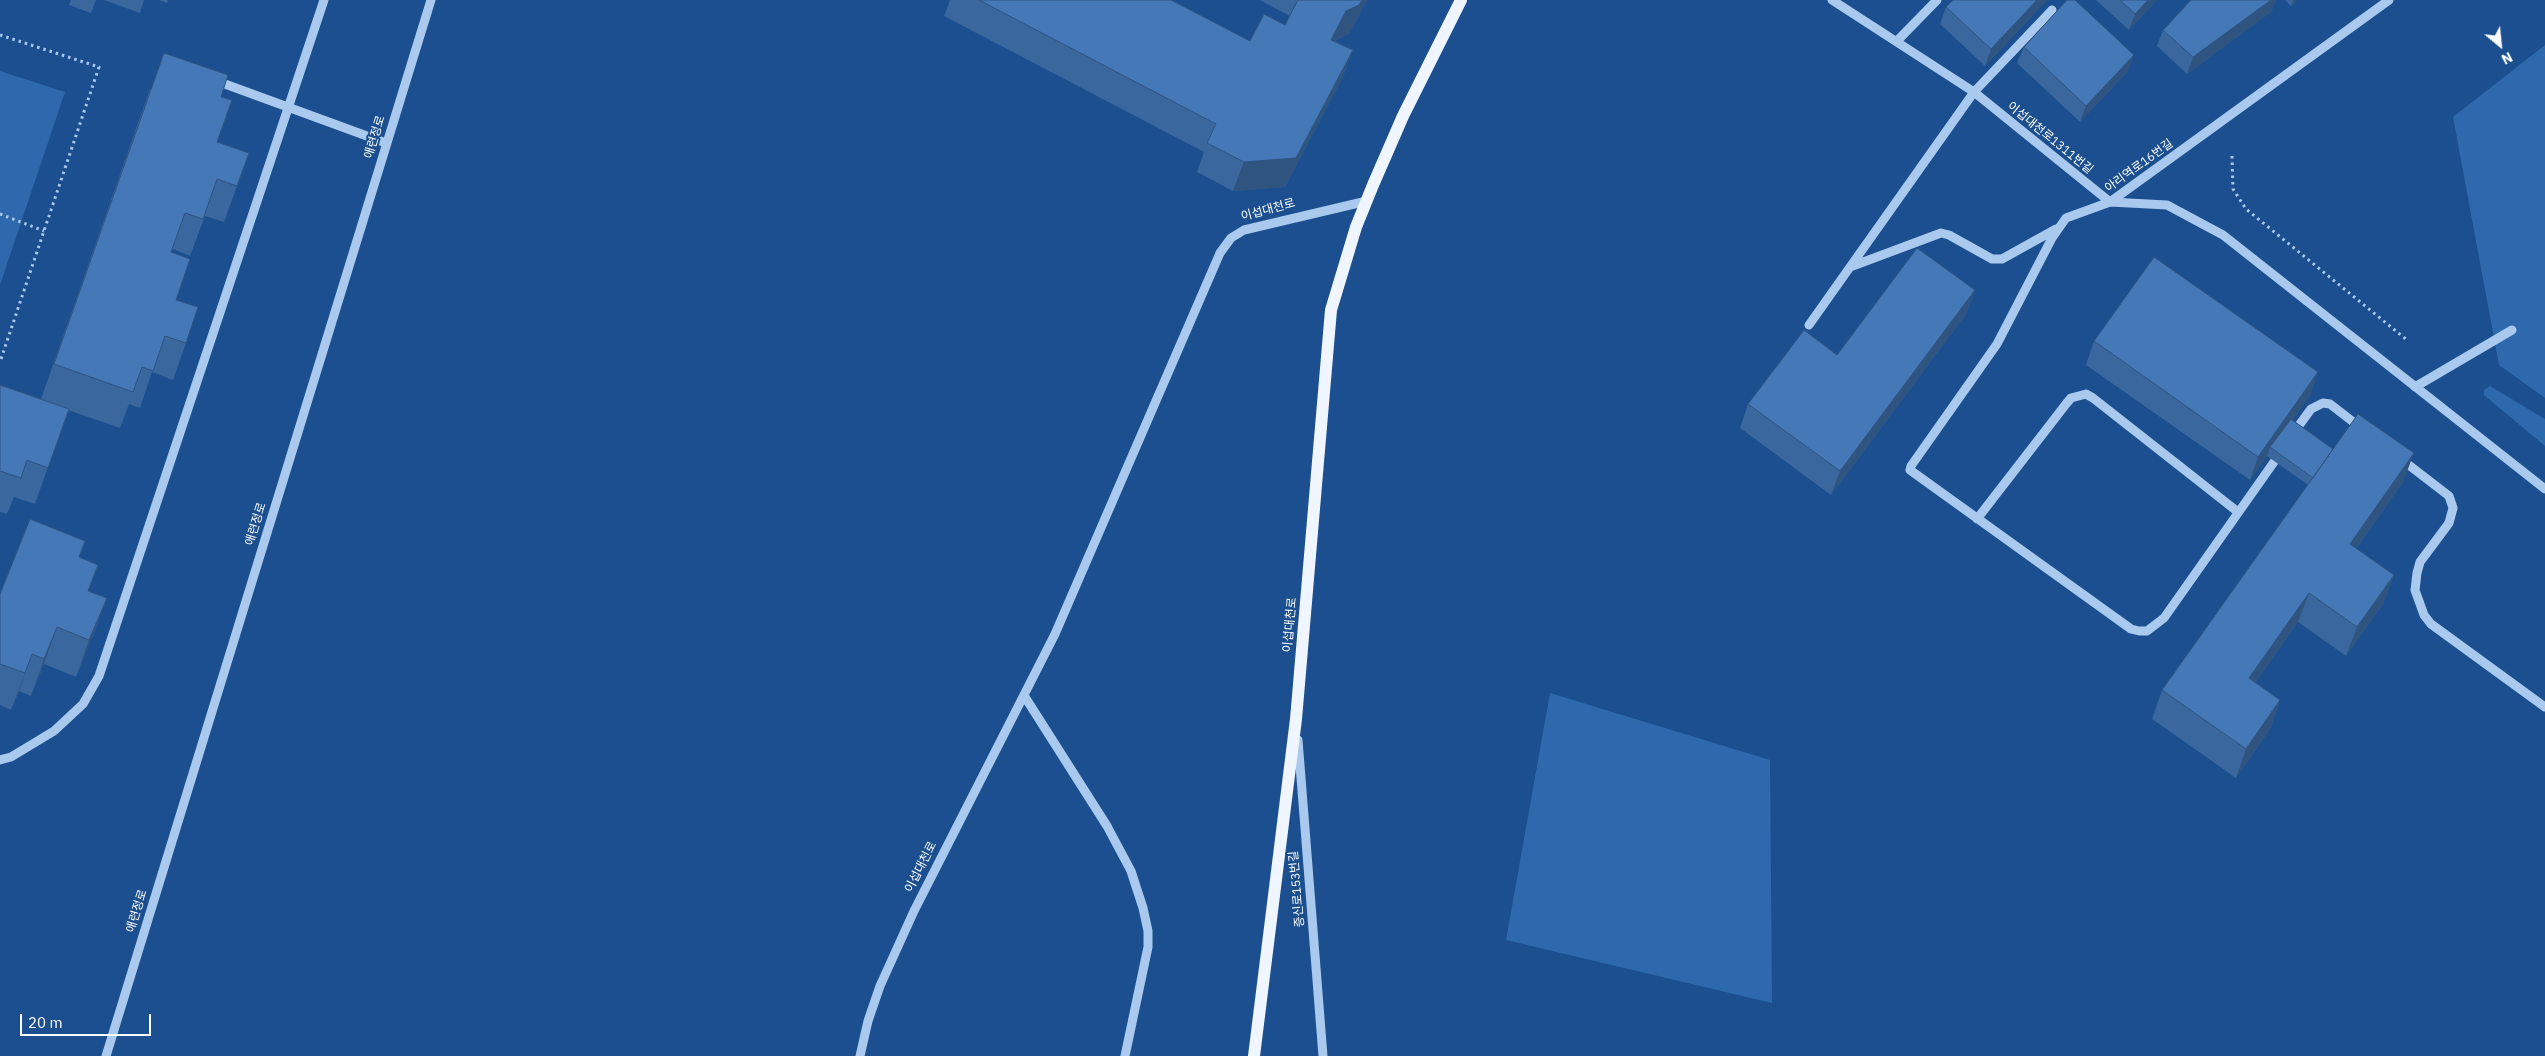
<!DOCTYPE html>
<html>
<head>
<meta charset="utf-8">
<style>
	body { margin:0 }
	#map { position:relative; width:2545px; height:1056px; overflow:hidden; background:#1b4f8f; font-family:"IBM Plex Sans",sans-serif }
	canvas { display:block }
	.north { position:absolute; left:2475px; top:20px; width:50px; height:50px; -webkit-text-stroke:4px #1b4f8f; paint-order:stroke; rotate:152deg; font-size:14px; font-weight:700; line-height:20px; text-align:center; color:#fff }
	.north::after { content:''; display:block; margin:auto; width:18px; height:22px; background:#fff; clip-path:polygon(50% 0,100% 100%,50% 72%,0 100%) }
	.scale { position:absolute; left:20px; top:1014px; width:131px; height:22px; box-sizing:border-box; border:2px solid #fff; border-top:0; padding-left:6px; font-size:15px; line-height:18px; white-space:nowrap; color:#fff; -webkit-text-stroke:4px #1b4f8f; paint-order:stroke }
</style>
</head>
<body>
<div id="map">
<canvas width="2545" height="1056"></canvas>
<div class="north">N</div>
<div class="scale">20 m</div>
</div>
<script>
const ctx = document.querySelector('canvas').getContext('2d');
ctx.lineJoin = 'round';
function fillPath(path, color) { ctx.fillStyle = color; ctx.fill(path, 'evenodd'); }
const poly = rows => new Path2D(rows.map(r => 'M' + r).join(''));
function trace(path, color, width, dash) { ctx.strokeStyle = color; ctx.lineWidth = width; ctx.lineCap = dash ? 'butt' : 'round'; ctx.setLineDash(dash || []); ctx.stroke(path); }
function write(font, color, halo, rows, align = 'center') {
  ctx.font = font + ' "IBM Plex Sans","Noto Sans KR",sans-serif'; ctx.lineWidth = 4; ctx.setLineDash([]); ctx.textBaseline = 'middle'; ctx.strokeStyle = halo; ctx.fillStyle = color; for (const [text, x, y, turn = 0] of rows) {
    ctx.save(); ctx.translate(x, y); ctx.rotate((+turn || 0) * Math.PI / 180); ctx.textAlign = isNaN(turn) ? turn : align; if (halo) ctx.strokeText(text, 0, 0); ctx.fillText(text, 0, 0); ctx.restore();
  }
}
fillPath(poly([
	[2545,45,2545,398,2499,365,2453,117],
	[0,71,65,92,0,285],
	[2490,386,2545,419,2545,446,2484,395,2484,390],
	[1550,693,1770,760,1772,1003,1506,940]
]), '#2e69ad');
trace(poly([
	[0,35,99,67,0,362],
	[2232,156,2233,189,2246,209,2407,340],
	[0,214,44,231]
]), '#a9c9ee', 3, [2.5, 4]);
trace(poly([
	[1832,0,1974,92,2110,202],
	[1897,41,1937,0],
	[214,80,386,143],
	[2110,202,2167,205,2223,235,2545,489],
	[1850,267,1941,233,1949,235,1992,259,2002,259,2056,229],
	[1809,325,1974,92,2052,10],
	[2415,387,2512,330],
	[2292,435,2311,409,2323,403,2330,404,2361,428],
	[2281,452,2164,618,2147,631,2139,631,2131,629,1910,470,1911,466,1997,344,2052,238,2066,218,2110,202,2389,0],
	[2401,459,2449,496,2453,508,2449,523,2420,562,2417,573,2415,590,2424,615,2431,624,2545,707],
	[1977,519,2066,404,2071,398,2086,394,2093,398,2238,512],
	[1025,697,1107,826,1131,871,1143,908,1148,931,1148,947,1125,1056],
	[1298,740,1323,1056],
	[0,760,11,757,54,731,83,704,99,676,324,0],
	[106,1056,431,0],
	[860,1056,868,1021,880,986,914,911,1055,634,1220,253,1231,238,1244,230,1367,201]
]), '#a9c9ee', 9);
trace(poly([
	[1254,1056,1296,719,1331,310,1356,227,1373,185,1403,116,1461,0]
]), '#f0f6ff', 12);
fillPath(poly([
	[71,0,96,0,91,13,69,5],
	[104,0,144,0,140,13],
	[159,0,168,0,167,3],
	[950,0,1171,0,1250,41,1285,25,1290,16,1260,0,1367,0,1349,34,1336,40,1335,41,1353,50,1342,79,1285,187,1233,191,1197,172,1204,152,944,16],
	[1953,0,2047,0,1985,66,1940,24,1946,7],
	[2096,0,2157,0,2129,30],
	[2285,0,2297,0,2291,6],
	[2272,11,2187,74,2157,46,2163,30],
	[2024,47,2128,71,2080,122,2017,63],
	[150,89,221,97,217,142,249,153,224,222,205,216,190,256,173,249,171,252,176,300,186,343,173,380,152,372,140,408,129,404,120,428,68,410,35,504,14,497,7,514,0,512,0,385,41,399],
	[1975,290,1966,314,1831,495,1740,428,1748,404,1837,355],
	[2094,341,2310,396,2292,420,2333,449,2403,482,2356,549,2394,575,2383,604,2346,656,2298,622,2255,683,2280,700,2270,729,2236,778,2152,719,2162,690,2308,485,2267,456,2250,480,2086,365],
	[79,557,88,592,107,598,93,635,76,677,44,664,31,696,19,691,11,710,0,705,0,594]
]), '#3a679d');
fillPath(poly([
	[1362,0,1367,0,1349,34,1336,40,1321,69,1331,40,1346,11],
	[2037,0,2047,0,1985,66,1991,49],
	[2148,0,2157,0,2129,30,2135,14],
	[2271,0,2276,0,2272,11,2187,74,2193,57],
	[2293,0,2297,0,2291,6],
	[1353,50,1342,79,1285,187,1233,191,1244,162],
	[2134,55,2128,71,2080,122,2086,106],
	[1975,290,1966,314,1831,495,1840,471],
	[2318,372,2310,396,2272,449,2270,447,2267,456,2250,480,2258,457],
	[2414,453,2403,482,2339,573,2350,544],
	[2394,575,2383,604,2346,656,2357,627],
	[2309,593,2298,622,2238,707,2249,678],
	[107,598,93,635,76,677,89,640],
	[57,627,44,664,31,696,44,659],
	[32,654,19,691,11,710,25,673],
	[2280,700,2270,729,2236,778,2246,749]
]), '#305480');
const building = poly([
	[979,0,1171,0,1250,41,1264,14,1285,25,1298,0,1362,0,1359,5,1346,11,1331,40,1353,50,1296,158,1244,162,1207,143,1216,124,979,0],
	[1953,0,2037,0,1991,49,1946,7,1953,0],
	[2067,0,2075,0,2134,55,2086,106,2024,47,2067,0],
	[2120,0,2148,0,2135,14,2120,0],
	[2191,0,2271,0,2193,57,2163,30,2191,0],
	[164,53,228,75,221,97,232,100,217,142,249,153,237,186,217,179,203,219,185,213,171,252,190,259,176,300,198,307,186,343,165,336,153,371,142,367,133,392,54,364,164,53],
	[1917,248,1975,290,1840,471,1748,404,1804,330,1837,355,1917,248],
	[2154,257,2318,372,2258,457,2094,341,2154,257],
	[0,385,69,409,48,468,27,460,21,478,0,471,0,385],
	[2358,414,2414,453,2350,544,2394,575,2357,627,2309,593,2249,678,2280,700,2246,749,2162,690,2358,414],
	[2291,419,2333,449,2313,478,2270,447,2291,419],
	[30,519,85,541,79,557,98,565,88,591,107,598,89,640,57,627,44,659,32,654,25,673,0,664,0,594,30,519]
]);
fillPath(building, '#4478b7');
trace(building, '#305480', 1);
write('12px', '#fff', '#1b4f8f', [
	["애련정로",375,137,-73],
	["이섭대천로1311번길",2050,138,39],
	["아리역로16번길",2139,166,-36],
	["이섭대천로",1268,210,-15],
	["애련정로",256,524,-73],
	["이섭대천로",1290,625,-85],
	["이섭대천로",921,867,-63],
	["증신로153번길",1297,889,-95],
	["애련정로",137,911,-73]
]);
</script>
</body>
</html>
